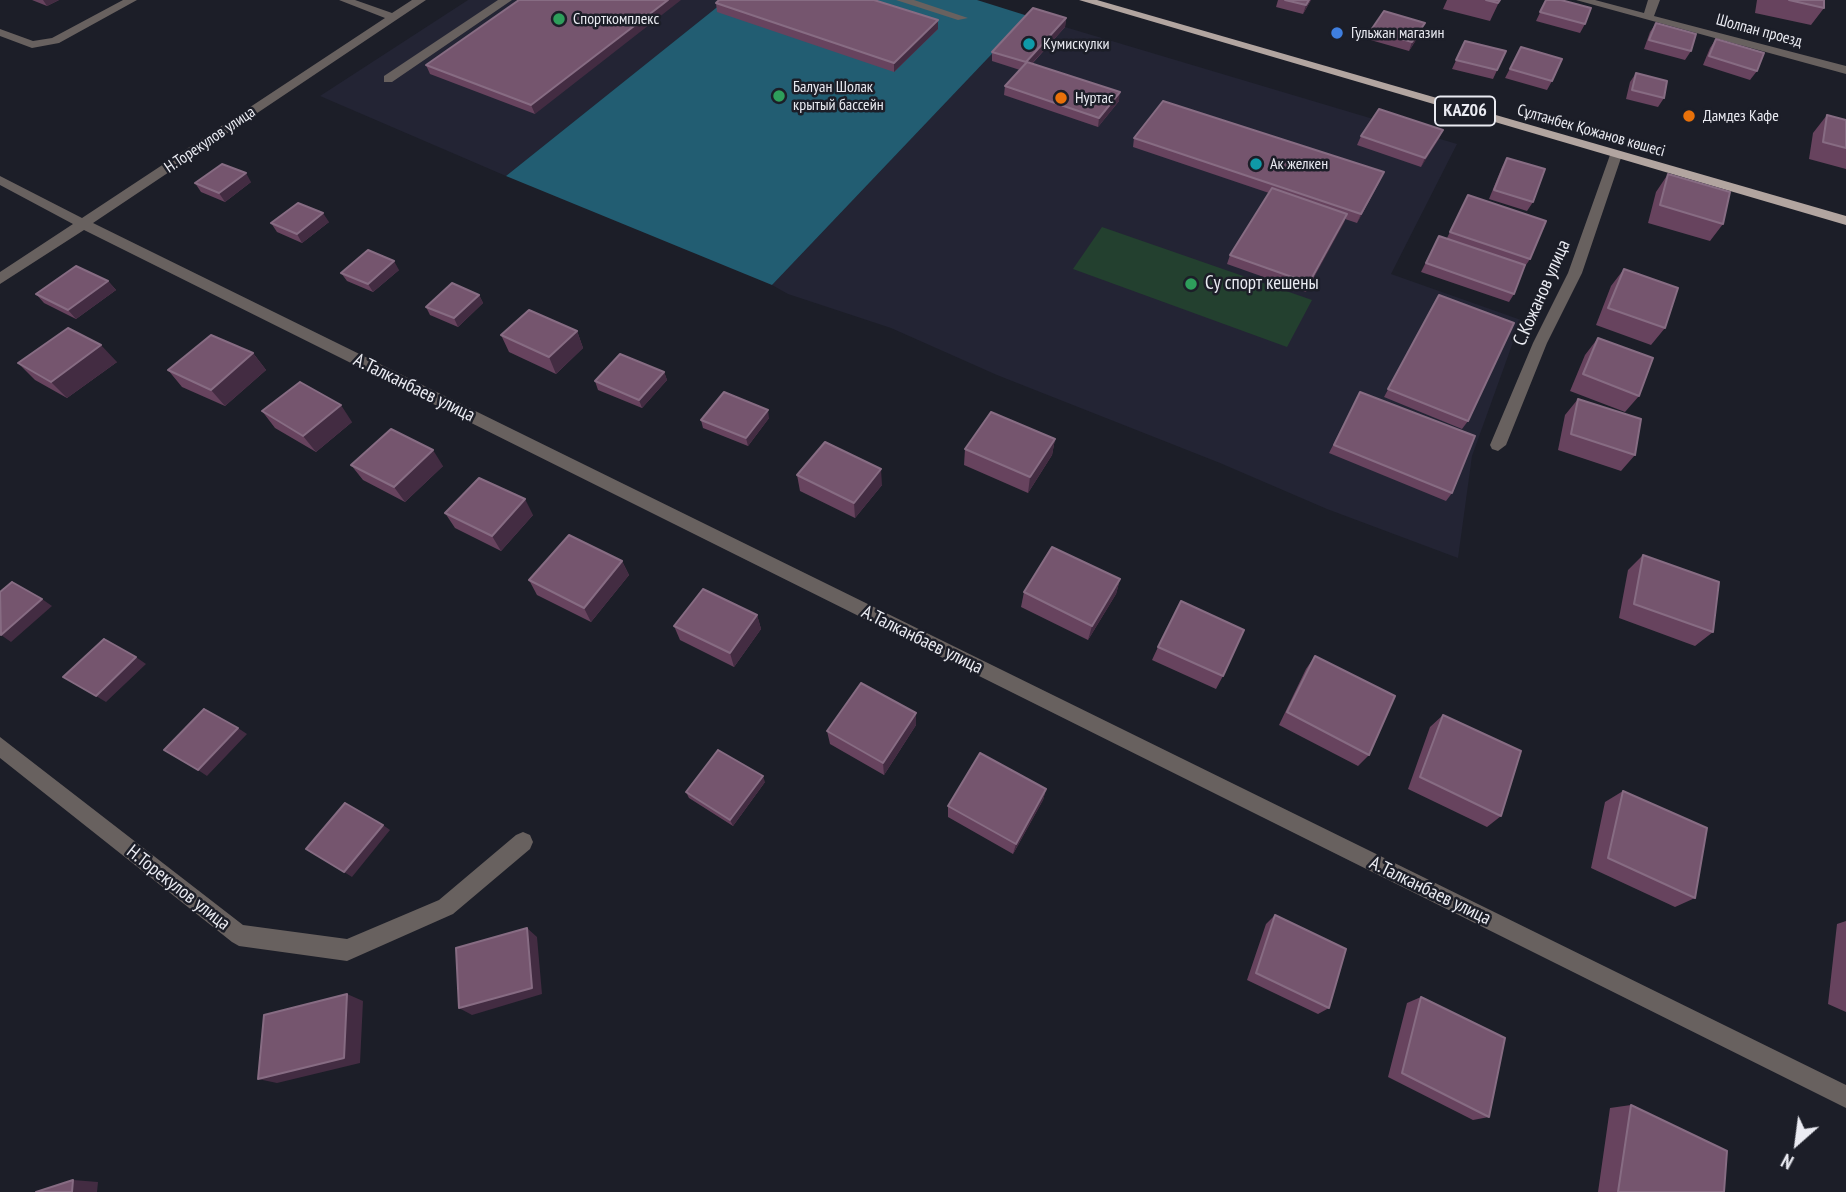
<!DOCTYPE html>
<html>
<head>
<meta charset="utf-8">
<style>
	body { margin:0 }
	#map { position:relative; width:1846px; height:1192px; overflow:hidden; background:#1c1e28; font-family:"PT Sans Narrow",sans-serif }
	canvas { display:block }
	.north { position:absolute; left:1762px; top:1108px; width:70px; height:70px; -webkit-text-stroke:5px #1c1e28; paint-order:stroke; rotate:208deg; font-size:19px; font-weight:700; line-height:28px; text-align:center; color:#eaebf2 }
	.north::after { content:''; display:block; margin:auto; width:24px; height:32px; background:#eaebf2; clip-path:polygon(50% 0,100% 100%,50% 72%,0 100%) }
</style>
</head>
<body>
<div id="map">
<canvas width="1846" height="1192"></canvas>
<div class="north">N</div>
</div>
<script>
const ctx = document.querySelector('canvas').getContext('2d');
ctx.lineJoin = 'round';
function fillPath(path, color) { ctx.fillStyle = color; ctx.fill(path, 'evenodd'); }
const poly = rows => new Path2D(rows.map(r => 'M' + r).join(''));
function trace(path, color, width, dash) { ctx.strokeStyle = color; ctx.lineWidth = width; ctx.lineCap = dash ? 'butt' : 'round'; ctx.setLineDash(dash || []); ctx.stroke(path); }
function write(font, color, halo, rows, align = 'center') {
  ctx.font = font + ' "PT Sans Narrow",sans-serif'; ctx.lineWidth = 5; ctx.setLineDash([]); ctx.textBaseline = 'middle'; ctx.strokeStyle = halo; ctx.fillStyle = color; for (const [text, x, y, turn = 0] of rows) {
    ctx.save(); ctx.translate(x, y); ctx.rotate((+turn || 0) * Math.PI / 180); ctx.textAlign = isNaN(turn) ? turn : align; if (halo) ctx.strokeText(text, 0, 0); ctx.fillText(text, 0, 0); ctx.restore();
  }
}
fillPath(poly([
	[468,0,726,0,506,176,320,96],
	[1028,16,1457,144,1391,274,1521,320,1472,456,1458,558,1327,509,1220,463,997,375,891,328,788,294,772,285]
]), '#232434');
fillPath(poly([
	[1102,227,1312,300,1287,347,1073,269]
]), '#23402f');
fillPath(poly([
	[726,0,977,0,1028,16,772,285,506,176]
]), '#225d72');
fillPath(poly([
	[123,0,137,0,59,43,32,48,0,36,0,29,33,41,52,38,123,0],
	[339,0,355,0,392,13,412,0,426,0,93,223,1846,1085,1846,1108,84,230,0,284,0,272,73,224,0,185,0,176,82,218,385,18,339,0],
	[498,0,512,0,392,82,384,82,384,76,498,0],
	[896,0,914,0,968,18,958,20,896,0],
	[1576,0,1595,0,1644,13,1648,0,1660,0,1654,16,1846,66,1846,74,1576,0],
	[1616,151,1622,155,1582,273,1547,343,1506,445,1498,451,1492,449,1490,445,1533,343,1568,273,1610,155,1616,151],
	[0,737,243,925,347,939,439,900,516,835,523,832,530,835,533,842,530,849,453,914,347,961,239,946,232,942,0,758,0,737]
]), '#68615f');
fillPath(poly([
	[1079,0,1097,0,1846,216,1846,225,1079,0]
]), '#b2a5a0');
fillPath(poly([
	[32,0,59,0,47,6],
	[519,0,535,114,430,74,426,65],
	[1278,0,1311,0,1303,14,1276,7],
	[1447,0,1500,0,1490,21,1443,9],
	[1546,0,1585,24,1580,33,1536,21],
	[1757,0,1824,0,1824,8,1811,25,1755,13],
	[716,3,938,20,938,29,894,72,717,12],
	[1066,18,1065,27,1032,64,1119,101,1098,127,1004,95,1005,86,1020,70,992,61,992,52],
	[1656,23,1691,51,1685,60,1644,49,1650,32],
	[1371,30,1421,32,1409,51,1367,39],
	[1716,39,1757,71,1750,80,1703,65,1710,48],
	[1465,41,1506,51,1493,79,1452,69],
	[1521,47,1552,81,1547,90,1505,78],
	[1636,73,1664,98,1658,107,1626,99,1630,82],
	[1827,115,1846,120,1846,169,1809,159,1813,133],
	[1443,130,1421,167,1357,145,1361,136],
	[1134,138,1380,181,1357,223,1345,219,1306,292,1227,264,1230,255,1269,193,1133,147],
	[1507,158,1533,202,1527,211,1489,199,1502,167],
	[1668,174,1723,224,1710,241,1648,223,1656,192],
	[251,182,225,202,201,192,195,183],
	[1468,195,1530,259,1524,268,1514,294,1509,302,1421,272,1439,236,1447,238],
	[329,222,302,243,277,232,271,223],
	[1624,269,1665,328,1651,345,1596,325,1611,286],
	[399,270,373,292,347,281,341,273],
	[108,281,116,290,76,319,44,303,36,294],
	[479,295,483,303,458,327,430,315,426,307],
	[1439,295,1468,421,1462,429,1384,397],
	[577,331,583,348,556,374,509,352,501,335],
	[1598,338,1639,396,1625,412,1570,391,1585,355],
	[253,353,266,370,225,406,182,387,168,370],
	[117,362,67,398,35,380,18,363],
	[664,372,667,380,642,408,598,390,595,381],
	[1360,392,1452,493,1446,501,1329,453],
	[1578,399,1635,455,1621,471,1558,450,1565,415],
	[262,411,352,422,316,452,275,428],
	[769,418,748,446,703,428,701,420],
	[1055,439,1052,455,1028,493,964,465,965,449],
	[351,465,443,466,405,502,363,480],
	[797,475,882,485,855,518,800,491],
	[445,513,533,515,501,551,455,528],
	[1643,555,1713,632,1695,646,1619,618,1628,570],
	[622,561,629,575,591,622,537,595,529,580],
	[1120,579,1116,594,1088,640,1021,607,1024,592],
	[757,615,761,629,734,667,680,640,674,626],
	[1158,647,1223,676,1216,689,1152,660],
	[1315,656,1369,755,1358,766,1279,725,1306,669],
	[1443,715,1501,816,1487,827,1408,789,1430,727],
	[916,725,884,775,830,744,827,731],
	[765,782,733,826,689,798,686,792],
	[1046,789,1043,800,1013,854,948,817,948,806],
	[1623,791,1695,898,1675,907,1591,868,1605,802],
	[1275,915,1329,1008,1318,1014,1247,980,1266,924],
	[1846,921,1846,1012,1828,1004,1837,924],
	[1421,997,1489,1117,1473,1120,1388,1077,1407,1003],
	[1631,1105,1724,1192,1598,1192,1610,1108]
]), '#67435e');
fillPath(poly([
	[43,0,59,0,47,6],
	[668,0,681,0,535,114,531,105],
	[1309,0,1311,0,1303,14,1306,5],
	[1066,18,1065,27,1025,71,1026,62],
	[938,20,938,29,894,72,894,63],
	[1425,23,1421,32,1409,51,1412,42],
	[1120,92,1119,101,1098,127,1099,118],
	[1443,130,1439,139,1421,167,1425,158],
	[1384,172,1380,181,1357,223,1361,214],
	[246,173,251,182,225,202,219,193],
	[323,213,329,222,302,243,297,234],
	[1347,214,1344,223,1306,292,1309,283],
	[394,261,399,270,373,292,368,284],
	[108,281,116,290,76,319,68,310],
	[479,295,483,303,458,327,454,318],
	[577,331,583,348,556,374,549,357],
	[101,345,117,362,67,398,51,382],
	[253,353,266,370,225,406,211,390],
	[664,372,667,380,642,408,639,400],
	[341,405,352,422,316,452,303,436],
	[768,410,769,418,748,446,746,438],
	[1055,439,1052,455,1028,493,1030,477],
	[433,450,443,466,405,502,394,487],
	[881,469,882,485,855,518,854,503],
	[525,499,533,515,501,551,492,536],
	[622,561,629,575,591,622,584,608],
	[1120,579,1116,594,1088,640,1092,626],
	[42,599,52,606,11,642,1,635],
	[757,615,761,629,734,667,730,653],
	[136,657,146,664,106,702,96,696],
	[916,713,916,725,884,775,883,763],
	[238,728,247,734,207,776,198,770],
	[763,776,765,782,733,826,730,820],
	[1046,789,1043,800,1013,854,1016,844],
	[383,825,390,830,352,877,344,872],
	[527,928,537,937,542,994,472,1015,459,1008],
	[347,994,363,1001,360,1063,277,1083,258,1079],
	[73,1180,98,1182,97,1192,72,1192]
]), '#432c42');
const building = poly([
	[519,0,668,0,531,105,426,65,519,0],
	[719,0,874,0,938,20,894,63,716,3,719,0],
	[1285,0,1309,0,1306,5,1285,0],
	[1486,0,1500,0,1498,3,1486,0],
	[1546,0,1561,0,1591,8,1585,24,1540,12,1546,0],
	[1789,0,1824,0,1824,8,1789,0],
	[1033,8,1066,18,1026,62,992,52,1033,8],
	[1384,11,1425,23,1412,42,1371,30,1384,11],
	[1656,23,1696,34,1691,51,1649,40,1656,23],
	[1716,39,1764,53,1757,71,1709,56,1716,39],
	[1465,41,1506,51,1497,70,1456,60,1465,41],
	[1521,47,1562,59,1552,81,1510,69,1521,47],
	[1027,62,1120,92,1099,118,1005,86,1027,62],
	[1636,73,1667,81,1664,98,1632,90,1636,73],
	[1163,101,1384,172,1361,214,1134,138,1163,101],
	[1379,109,1443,130,1425,158,1361,136,1379,109],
	[1827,115,1846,120,1846,148,1823,142,1827,115],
	[1507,158,1545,169,1533,202,1494,190,1507,158],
	[222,164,246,173,219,193,195,183,222,164],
	[1668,174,1730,192,1723,224,1660,205,1668,174],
	[1272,188,1347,214,1309,283,1230,255,1272,188],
	[1468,195,1546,221,1530,259,1450,232,1468,195],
	[298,203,323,213,297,234,271,223,298,203],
	[1439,236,1525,265,1514,294,1426,263,1439,236],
	[368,250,394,261,368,284,341,273,368,250],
	[76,266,108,281,68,310,36,294,76,266],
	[1624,269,1678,288,1665,328,1608,308,1624,269],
	[452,283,479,295,454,318,426,307,452,283],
	[1439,295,1514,323,1468,421,1388,389,1439,295],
	[529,310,577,331,549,357,501,335,529,310],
	[68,328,101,345,51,382,18,363,68,328],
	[211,335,253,353,211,390,168,370,211,335],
	[1598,338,1653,358,1639,396,1583,374,1598,338],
	[620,354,664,372,639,400,595,381,620,354],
	[300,382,341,405,303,436,262,411,300,382],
	[724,392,768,410,746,438,701,420,724,392],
	[1360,392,1475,436,1452,493,1334,445,1360,392],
	[1578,399,1641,419,1635,455,1571,434,1578,399],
	[991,412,1055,439,1030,477,965,449,991,412],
	[391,429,433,450,394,487,351,465,391,429],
	[825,442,881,469,854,503,797,475,825,442],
	[479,478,525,499,492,536,445,513,479,478],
	[569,535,622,561,584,608,529,580,569,535],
	[1052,547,1120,579,1092,626,1024,592,1052,547],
	[1643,555,1719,582,1713,632,1634,604,1643,555],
	[12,582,42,599,1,635,0,592,12,582],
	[703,589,757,615,730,653,674,626,703,589],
	[1181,601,1244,630,1223,676,1158,647,1181,601],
	[104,639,136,657,96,696,63,677,104,639],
	[1315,656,1395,696,1369,755,1287,712,1315,656],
	[861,683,916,713,883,763,827,731,861,683],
	[204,709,238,728,198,770,164,750,204,709],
	[1443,715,1521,751,1501,816,1420,777,1443,715],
	[718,750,763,776,730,820,686,792,718,750],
	[980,753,1046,789,1016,844,948,806,980,753],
	[1623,791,1707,828,1695,898,1608,858,1623,791],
	[345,803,383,825,344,872,306,849,345,803],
	[1275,915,1346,949,1329,1008,1256,973,1275,915],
	[527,928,532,988,459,1008,456,948,527,928],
	[347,994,344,1058,258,1079,264,1015,347,994],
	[1421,997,1505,1038,1489,1117,1402,1073,1421,997],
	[1631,1105,1727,1151,1724,1192,1618,1192,1631,1105],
	[73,1180,72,1192,36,1192,73,1180]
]);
fillPath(building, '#75556e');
trace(building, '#876c83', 2);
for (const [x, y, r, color] of [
	[559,19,7,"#2e9e5b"],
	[1337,33,7,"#3f7fe0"],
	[1029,44,7,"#0f9aa8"],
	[779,96,7,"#2e9e5b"],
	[1061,98,7,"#e8710a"],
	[1689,116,7,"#e8710a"],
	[1256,164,7,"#0f9aa8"],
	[1191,284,7,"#2e9e5b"]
]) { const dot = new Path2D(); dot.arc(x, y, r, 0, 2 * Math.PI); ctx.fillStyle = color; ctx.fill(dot); trace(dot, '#1c1e28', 2.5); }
write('16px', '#eaebf2', '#1c1e28', [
	["Спорткомплекс",573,19],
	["Гульжан магазин",1351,33],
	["Кумискулки",1043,44],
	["Балуан Шолак",793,87],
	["крытый бассейн",793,105],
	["Нуртас",1075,98],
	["Дамдез Кафе",1703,116],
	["Ак желкен",1270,164]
], 'left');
write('16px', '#eaebf2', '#1c1e28', [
	["Шолпан проезд",1759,31,15],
	["Сұлтанбек Қожанов көшесі",1591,131,16],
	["Н.Торекулов улица",210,140,-34]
]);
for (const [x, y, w] of [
	[1465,111,60]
]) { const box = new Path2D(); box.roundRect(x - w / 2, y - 14.5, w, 29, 5); ctx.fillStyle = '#1c1e28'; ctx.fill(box); trace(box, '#eaebf2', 2); }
write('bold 18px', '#eaebf2', null, [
	["KАZ06",1465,111]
]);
write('19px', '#eaebf2', '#1c1e28', [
	["Су спорт кешены",1205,284]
], 'left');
write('19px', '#eaebf2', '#1c1e28', [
	["С.Кожанов улица",1542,293,-66],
	["А.Талканбаев улица",414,388,26],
	["А.Талканбаев улица",922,640,26],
	["Н.Торекулов улица",178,888,38],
	["А.Талканбаев улица",1430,891,26]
]);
</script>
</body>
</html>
